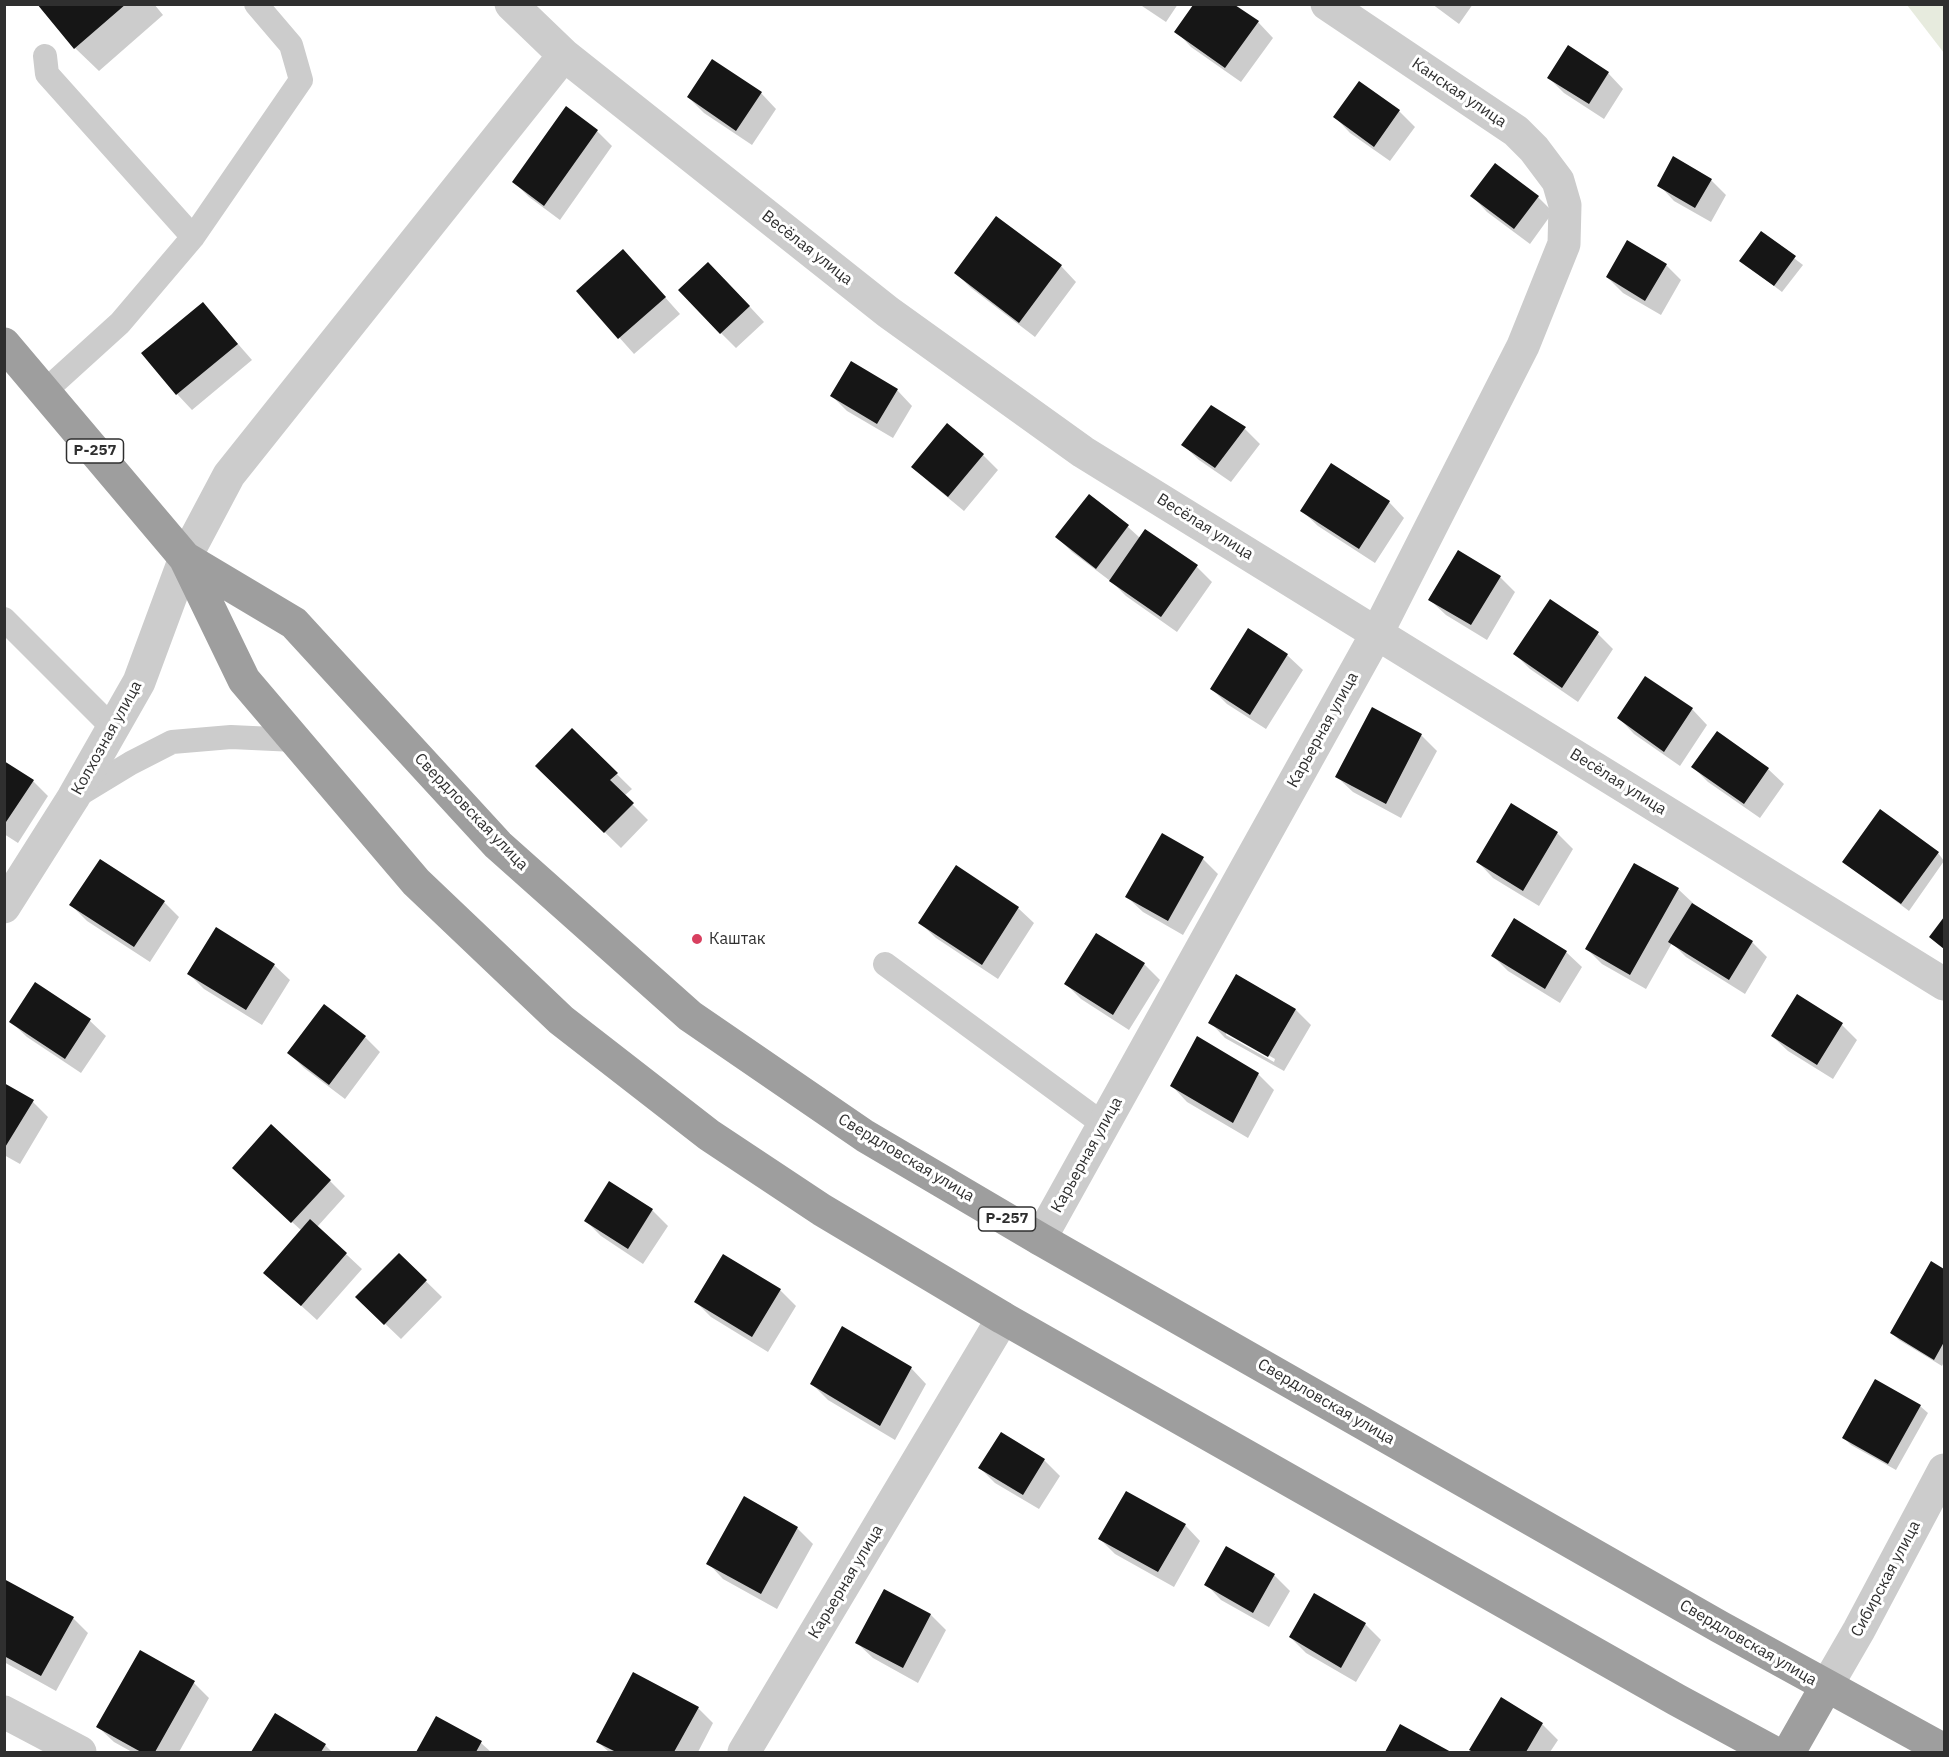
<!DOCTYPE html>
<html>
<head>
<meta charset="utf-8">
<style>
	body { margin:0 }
	#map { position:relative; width:1949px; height:1757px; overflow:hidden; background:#fff; font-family:"IBM Plex Sans",sans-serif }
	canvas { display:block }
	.frame { position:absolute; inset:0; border:6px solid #2f2f2f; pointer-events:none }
</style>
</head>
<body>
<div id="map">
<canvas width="1949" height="1757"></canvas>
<div class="frame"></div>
</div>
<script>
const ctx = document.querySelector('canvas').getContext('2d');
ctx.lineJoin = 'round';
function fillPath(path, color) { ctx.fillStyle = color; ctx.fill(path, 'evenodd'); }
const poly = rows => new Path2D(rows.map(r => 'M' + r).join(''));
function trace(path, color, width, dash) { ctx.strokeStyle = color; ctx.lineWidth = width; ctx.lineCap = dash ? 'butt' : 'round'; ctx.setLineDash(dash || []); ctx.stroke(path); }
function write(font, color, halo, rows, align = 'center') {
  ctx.font = font + ' "IBM Plex Sans",sans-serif'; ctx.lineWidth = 6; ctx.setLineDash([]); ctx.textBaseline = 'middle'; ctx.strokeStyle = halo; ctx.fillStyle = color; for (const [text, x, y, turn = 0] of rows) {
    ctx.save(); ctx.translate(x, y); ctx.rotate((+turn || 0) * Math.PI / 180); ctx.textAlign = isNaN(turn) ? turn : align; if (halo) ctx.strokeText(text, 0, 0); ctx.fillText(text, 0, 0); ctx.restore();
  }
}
fillPath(poly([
	[1907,5,1944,5,1944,53]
]), '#e7ebde');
fillPath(poly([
	[39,4,154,4,163,15,99,71,75,48],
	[1139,4,1178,4,1166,22],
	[1195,4,1232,4,1258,22,1273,38,1241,82,1191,47,1176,31],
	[1432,4,1473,4,1459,24],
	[1608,73,1623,89,1604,119,1564,93,1549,78],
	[1359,83,1399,111,1415,127,1390,161,1350,133,1335,117],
	[761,93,776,109,752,145,704,113,688,97],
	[597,131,612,146,560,220,529,197,514,182],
	[1711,180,1726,195,1711,222,1674,201,1659,185],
	[1472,196,1538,197,1553,212,1530,244,1487,212],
	[1761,233,1803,265,1782,292,1741,261],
	[1666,265,1681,280,1661,315,1623,293,1607,277],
	[1061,266,1076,282,1035,337,971,288,956,273],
	[638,267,680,314,634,354,578,291],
	[724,279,764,322,736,348,721,333],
	[203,304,252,360,192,410,177,394],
	[897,390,912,406,893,438,847,411,832,396],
	[1245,429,1260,444,1231,482,1199,460,1183,445],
	[983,455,998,470,964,511,929,482,913,467],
	[1089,496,1128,527,1140,538,1197,567,1212,582,1177,632,1126,596,1113,583,1072,552,1057,537],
	[1389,502,1404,518,1375,563,1318,526,1302,511],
	[1500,577,1515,592,1487,640,1446,615,1430,600],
	[1551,601,1598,634,1613,649,1578,702,1530,669,1515,654],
	[1287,655,1303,670,1266,729,1227,704,1212,689],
	[1692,709,1707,725,1680,766,1634,734,1619,718],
	[572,730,632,789,624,796,648,820,621,848,537,766],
	[1421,735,1437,751,1401,818,1353,792,1337,777],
	[4,763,33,781,48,796,18,843,4,834],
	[1693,767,1768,769,1784,784,1760,818,1708,782],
	[1511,805,1557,833,1573,849,1539,906,1493,878,1478,862],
	[1938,853,1944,861,1909,911,1844,862],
	[1203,859,1218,874,1183,935,1143,912,1127,897],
	[957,867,1018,908,1034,923,998,979,936,938,920,923],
	[1678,889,1694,904,1752,942,1767,957,1745,994,1686,957,1672,943,1646,989,1602,964,1587,949],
	[164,902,179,917,150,962,87,921,71,905],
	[1096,935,1144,964,1160,980,1129,1030,1081,999,1066,984],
	[1566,952,1582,967,1560,1003,1508,971,1493,956],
	[274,965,290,980,262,1025,204,989,189,974],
	[1237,976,1296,1010,1311,1025,1284,1071,1225,1038,1210,1022],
	[1226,1031,1275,1059,1274,1062,1226,1035],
	[36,984,90,1021,106,1036,81,1073,27,1037,11,1022],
	[1842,1025,1857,1040,1833,1079,1788,1051,1772,1036],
	[365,1037,380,1052,345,1099,304,1068,289,1053],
	[1197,1039,1258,1074,1274,1090,1248,1138,1187,1102,1172,1086],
	[4,1085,33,1102,48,1117,20,1164,4,1155],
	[330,1181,345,1196,317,1227,362,1269,317,1320,265,1273,302,1231,249,1183],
	[609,1183,652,1210,668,1226,643,1264,601,1236,586,1221],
	[399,1255,442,1297,401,1339,357,1297],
	[723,1256,780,1290,796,1306,768,1352,711,1317,696,1302],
	[1932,1263,1944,1270,1944,1362,1942,1366,1899,1340,1891,1332],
	[911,1368,926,1384,895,1440,828,1400,812,1384],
	[1920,1406,1928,1413,1896,1470,1851,1445,1844,1438],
	[1044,1460,1060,1476,1039,1509,995,1483,980,1468],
	[744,1498,797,1528,813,1544,777,1609,723,1579,708,1563],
	[1185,1525,1200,1541,1174,1587,1115,1554,1100,1539],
	[1274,1575,1290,1591,1269,1627,1221,1600,1206,1584],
	[4,1580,73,1618,88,1633,56,1691,4,1662],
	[885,1591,931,1615,946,1630,918,1683,873,1658,857,1643],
	[1315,1595,1365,1624,1381,1640,1356,1682,1306,1653,1290,1637],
	[194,1683,209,1698,179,1752,132,1752,114,1742,98,1727],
	[1501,1699,1543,1725,1558,1740,1550,1752,1473,1752,1471,1750],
	[698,1708,713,1723,698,1752,609,1752,598,1742],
	[275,1715,325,1745,332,1752,253,1752],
	[436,1718,481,1743,491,1752,418,1752],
	[1401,1726,1448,1752,1386,1752]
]), '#0003');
fillPath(poly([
	[37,4,126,4,74,49],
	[1193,5,1235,5,1259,21,1225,68,1174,32],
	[1568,45,1609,72,1589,104,1547,78],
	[712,59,762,92,736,131,687,97],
	[1359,81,1400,110,1374,147,1333,117],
	[566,106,598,130,544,206,512,182],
	[1673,156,1712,179,1695,208,1657,186],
	[1495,163,1539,196,1514,229,1470,196],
	[996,216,1062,265,1019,323,954,273],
	[1761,231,1796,256,1774,286,1739,261],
	[1627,240,1667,264,1645,301,1606,277],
	[623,249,666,297,618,339,576,291],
	[708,262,750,306,720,334,678,290],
	[203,302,238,344,176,395,141,353],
	[851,361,898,389,877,424,830,396],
	[1211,405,1246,427,1215,468,1181,445],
	[947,423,984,454,948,497,911,467],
	[1331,463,1390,501,1359,549,1300,511],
	[1089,494,1129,525,1096,569,1055,537],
	[1145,529,1198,565,1161,617,1109,581],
	[1458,550,1501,576,1471,625,1428,600],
	[1550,599,1599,632,1562,688,1513,654],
	[1248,628,1288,654,1250,715,1210,689],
	[1645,676,1693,708,1664,752,1617,718],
	[1372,707,1422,734,1386,804,1335,777],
	[572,728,618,773,610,780,634,803,604,833,535,766],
	[1717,731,1769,768,1744,804,1691,767],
	[4,761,34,780,4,825],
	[1511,803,1558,832,1523,891,1476,862],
	[1880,809,1939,852,1901,904,1842,862],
	[1162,833,1204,857,1168,921,1125,897],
	[100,859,165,901,134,947,69,905],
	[1634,863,1679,888,1630,975,1585,949],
	[956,865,1019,907,982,965,918,923],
	[1692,903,1753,941,1729,980,1668,942],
	[1944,917,1944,949,1929,937],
	[1514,918,1567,951,1545,989,1491,956],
	[216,927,275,964,246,1010,187,974],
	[1096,933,1145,963,1113,1015,1064,984],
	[1236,974,1296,1009,1268,1057,1208,1023],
	[35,982,91,1019,65,1059,9,1022],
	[1797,994,1843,1023,1817,1065,1771,1036],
	[324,1004,366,1036,329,1085,287,1053],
	[1197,1036,1259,1073,1233,1123,1170,1086],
	[4,1083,34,1100,4,1149],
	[271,1124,331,1180,291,1223,232,1168],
	[609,1181,653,1209,628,1249,584,1221],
	[310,1219,347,1253,301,1306,263,1273],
	[399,1253,427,1280,384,1325,355,1297],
	[723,1254,781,1289,752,1337,694,1302],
	[1931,1261,1944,1269,1944,1342,1934,1360,1890,1333],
	[842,1326,912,1367,880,1426,810,1384],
	[1875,1379,1921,1405,1888,1464,1842,1438],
	[1001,1432,1045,1459,1023,1495,978,1468],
	[1126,1491,1186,1524,1158,1572,1098,1539],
	[744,1496,798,1527,761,1594,706,1564],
	[1226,1546,1275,1574,1253,1613,1204,1585],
	[4,1579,74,1617,41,1676,4,1656],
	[884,1589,931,1614,903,1668,855,1643],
	[1314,1593,1366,1623,1341,1668,1289,1637],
	[140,1650,195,1681,155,1752,141,1752,96,1727],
	[633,1672,699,1707,674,1752,616,1752,596,1742],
	[1501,1697,1543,1723,1526,1752,1473,1752,1469,1750],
	[275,1713,326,1744,321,1752,251,1752],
	[436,1716,482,1741,476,1752,416,1752],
	[1400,1724,1451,1752,1385,1752]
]), '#161616');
trace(poly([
	[45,56,47,74,193,237],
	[45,391,120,323,193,237,301,80,291,45,256,4],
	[4,619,113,728],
	[75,797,131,763,172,742,231,737,295,740],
	[885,964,1103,1124]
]), '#ccc', 24);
trace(poly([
	[511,4,564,55,888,312,1083,452,1944,984],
	[4,907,73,798,139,682,185,558,229,475,564,55],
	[1040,1239,1377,633,1523,346,1564,244,1565,205,1558,181,1534,149,1516,131,1327,4],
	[1826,1687,1859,1630,1944,1470],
	[4,1712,80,1752],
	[744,1752,1003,1318]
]), '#ccc', 33);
trace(poly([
	[4,344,185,558,244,680,416,882,561,1020,709,1135,822,1210,1003,1318,1677,1700,1773,1752],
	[185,558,294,623,498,845,690,1016,865,1136,1040,1239,1720,1627,1944,1750],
	[1789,1752,1826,1687]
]), '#9e9e9e', 33);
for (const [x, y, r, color] of [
	[697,939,6,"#d83f5f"]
]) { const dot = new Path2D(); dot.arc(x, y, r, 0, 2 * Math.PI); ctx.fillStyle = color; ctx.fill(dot); trace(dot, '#fff', 2); }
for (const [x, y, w] of [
	[95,451,57],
	[1007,1219,57]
]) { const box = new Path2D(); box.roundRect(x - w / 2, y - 12, w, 24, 4.5); ctx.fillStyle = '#fff'; ctx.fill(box); trace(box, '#2f2f2f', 1.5); }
write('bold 15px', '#2f2f2f', null, [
	["Р-257",95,451],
	["Р-257",1007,1219]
]);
write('16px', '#2f2f2f', '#fff', [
	["Канская улица",1459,93,34],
	["Весёлая улица",807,248,38],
	["Весёлая улица",1205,527,32],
	["Карьерная улица",1323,730,-61],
	["Колхозная улица",107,738,-61],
	["Весёлая улица",1618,782,32],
	["Свердловская улица",471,812,46],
	["Карьерная улица",1087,1155,-61],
	["Свердловская улица",906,1158,31],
	["Свердловская улица",1326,1402,30],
	["Сибирская улица",1886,1579,-62],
	["Карьерная улица",846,1582,-59],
	["Свердловская улица",1748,1643,30]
]);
write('16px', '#2f2f2f', '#fff', [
	["Каштак",709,939]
], 'left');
</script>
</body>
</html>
